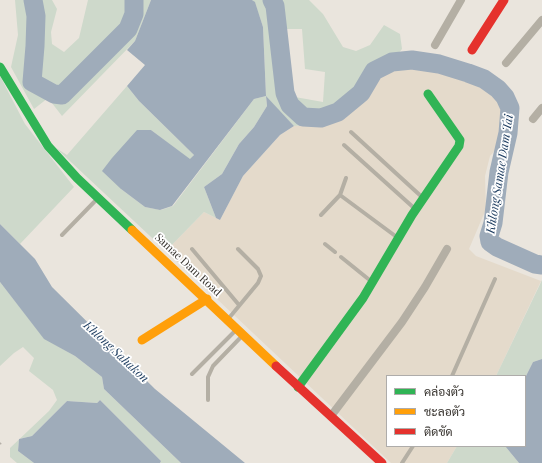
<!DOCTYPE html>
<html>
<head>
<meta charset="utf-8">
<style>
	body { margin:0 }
	#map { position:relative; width:542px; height:463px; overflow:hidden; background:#eae5dd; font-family:"Playfair Display",Sarabun,serif }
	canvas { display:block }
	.legend { position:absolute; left:386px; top:375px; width:140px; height:72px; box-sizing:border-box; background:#fff; border:1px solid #aeacaa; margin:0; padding:5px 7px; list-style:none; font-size:12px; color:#34302b }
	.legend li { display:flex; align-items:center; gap:8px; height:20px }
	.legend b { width:20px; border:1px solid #aeacaa }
</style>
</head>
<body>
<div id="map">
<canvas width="542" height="463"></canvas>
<ul class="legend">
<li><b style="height:5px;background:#30b455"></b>คล่องตัว</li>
<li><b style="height:5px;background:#ff9f0a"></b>ชะลอตัว</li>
<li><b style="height:5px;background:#e5322d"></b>ติดขัด</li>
</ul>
</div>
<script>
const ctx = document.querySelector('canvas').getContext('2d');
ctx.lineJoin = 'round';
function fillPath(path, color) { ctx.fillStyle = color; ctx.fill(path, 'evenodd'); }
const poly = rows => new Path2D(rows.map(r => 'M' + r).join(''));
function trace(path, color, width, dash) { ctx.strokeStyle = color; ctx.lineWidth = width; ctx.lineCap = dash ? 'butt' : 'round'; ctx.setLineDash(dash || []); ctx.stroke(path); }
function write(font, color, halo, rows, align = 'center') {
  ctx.font = font + ' "Playfair Display",serif'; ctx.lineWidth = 3.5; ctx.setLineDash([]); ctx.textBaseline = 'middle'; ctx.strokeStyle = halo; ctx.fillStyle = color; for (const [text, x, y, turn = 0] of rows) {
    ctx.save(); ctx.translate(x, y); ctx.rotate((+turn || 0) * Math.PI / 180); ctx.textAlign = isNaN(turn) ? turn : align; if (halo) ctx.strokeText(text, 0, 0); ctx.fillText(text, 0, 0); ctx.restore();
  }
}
fillPath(poly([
	[408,66,475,79,486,87,505,108,497,148,490,156,485,176,486,209,469,249,476,256,541,281,496,376,387,376,387,446,457,446,447,463,391,463,166,251,204,212,220,220,243,176,280,135,294,126,325,123,350,110,387,68]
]), '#e4dacb');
fillPath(poly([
	[15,0,52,0,57,9,51,32,52,44,64,52,79,38,88,0,151,0,135,41,62,116,48,98,34,109,11,67,18,35],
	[252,0,309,0,323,14,343,47,356,51,370,45,384,25,400,34,402,49,350,110,325,123,294,126,266,97,267,106,254,127,239,144,222,174,204,187,216,218,204,212,166,251,56,148,67,155,127,86,139,101,194,155,190,160,151,130,121,189,145,207,161,210,173,206,254,99,266,96,263,27,255,3],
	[282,29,302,29,305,69,325,72,323,102,295,97,288,89],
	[0,76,25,124,74,187,20,244,0,224],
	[542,280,542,359,533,362,525,378,525,376,496,376],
	[0,282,44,338,75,356,102,377,104,389,181,463,160,463,161,461,100,400,97,403,67,401,32,436,19,439,18,451,34,463,17,463,10,457,10,448,49,411,57,400,53,390,29,371,34,358,23,347,14,353,0,366],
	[457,446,505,446,519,463,447,463]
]), '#ced9cb');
fillPath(poly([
	[151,0,252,0,255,2,263,27,266,96,294,126,280,135,243,176,220,220,216,218,204,187,222,174,239,144,254,127,267,106,266,96,254,99,172,206,160,210,145,207,121,189,102,171,112,158,137,130,151,130,190,159,194,155,139,101,127,86,145,65,127,50,135,41],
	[0,224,35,259,52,287,155,389,245,463,181,463,104,389,102,377,75,356,44,339,0,282],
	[542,359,542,463,519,463,505,446,525,446,525,378,533,362],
	[100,400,161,461,160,463,34,463,18,451,19,439,32,436,67,401,97,403]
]), '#9facba');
trace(poly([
	[33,0,36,16,35,46,32,82,54,94,62,95,128,29,134,14,134,0],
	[272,0,275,6,285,93,290,105,303,117,321,118,338,112,361,93,374,71,392,62,412,60,439,64,468,73,484,79,498,89,505,97,510,108,508,133,499,172,493,223,489,236,490,242,497,247,535,264,542,265]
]), '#9facba', 19);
trace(poly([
	[0,444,1,443]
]), '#b4afa7', 2, [3, 2]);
trace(poly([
	[351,132,423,198],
	[344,145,414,208],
	[340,195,346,178],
	[321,215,340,195,398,238],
	[62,235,98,198],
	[325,244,335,252],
	[192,249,239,305],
	[341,257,372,282],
	[229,318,258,283,261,276,258,269,238,249],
	[192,374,237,329],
	[452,376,495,279],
	[208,400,208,377,213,366,242,336],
	[402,463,413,446]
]), '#b4afa4', 4);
trace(poly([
	[435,45,461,0],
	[506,63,542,20],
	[533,119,542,108],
	[331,416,402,322,425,287,447,249]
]), '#b4afa4', 8);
trace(poly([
	[0,67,48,146,77,178,132,230],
	[298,387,363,298,412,215,459,146,460,140,428,94]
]), '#30b455', 9);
trace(poly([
	[132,230,276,366],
	[142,340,207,299]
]), '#ff9f0a', 9);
trace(poly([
	[472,50,504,0],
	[276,366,382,463]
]), '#e5322d', 9);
write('11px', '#34302b', '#fff', [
	["Samae Dam Road",188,265,43]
]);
write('italic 12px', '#203f62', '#fff', [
	["Khlong Samae Dam Tai",500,174,-81],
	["Khlong Sahakon",116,352,43]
]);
</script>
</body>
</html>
